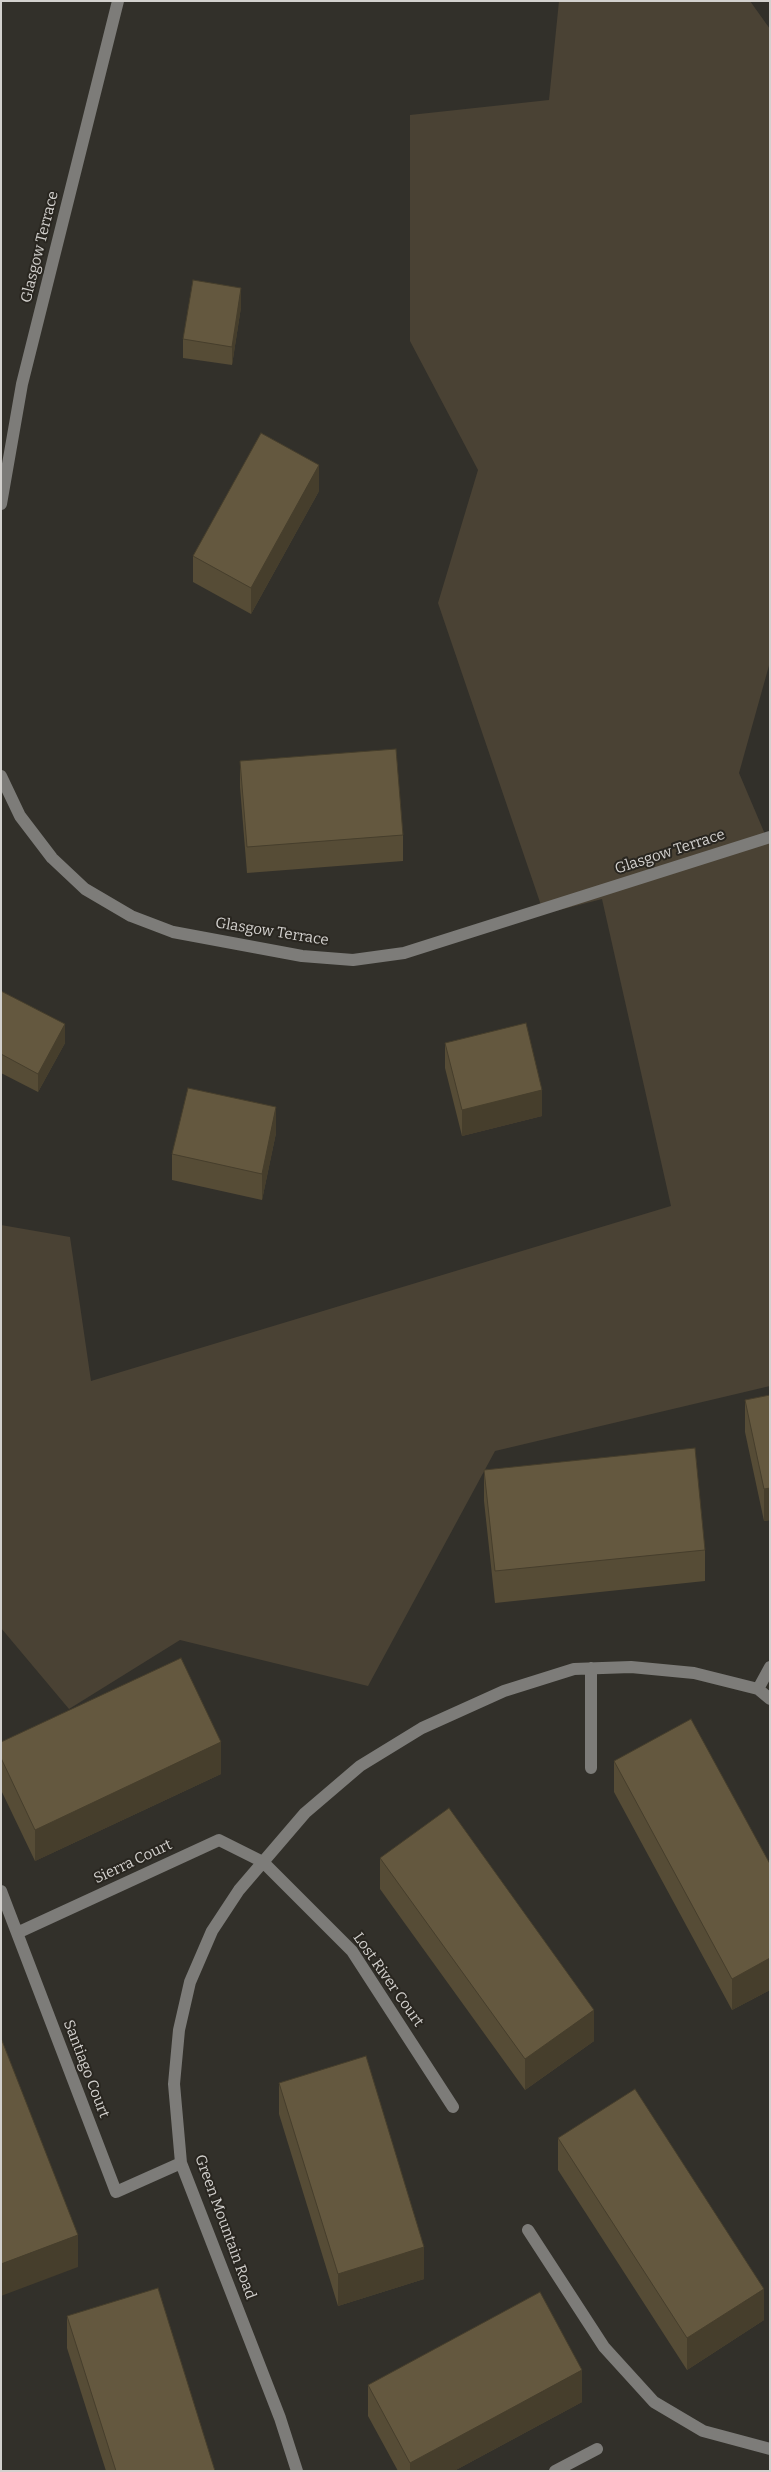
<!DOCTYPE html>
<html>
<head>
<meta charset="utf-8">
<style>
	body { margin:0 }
	#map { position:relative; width:771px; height:2472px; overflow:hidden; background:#32302a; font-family:Bitter,serif }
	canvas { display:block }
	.frame { position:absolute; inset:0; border:2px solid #d3d1ce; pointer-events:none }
</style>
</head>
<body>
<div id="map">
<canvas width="771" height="2472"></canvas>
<div class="frame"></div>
</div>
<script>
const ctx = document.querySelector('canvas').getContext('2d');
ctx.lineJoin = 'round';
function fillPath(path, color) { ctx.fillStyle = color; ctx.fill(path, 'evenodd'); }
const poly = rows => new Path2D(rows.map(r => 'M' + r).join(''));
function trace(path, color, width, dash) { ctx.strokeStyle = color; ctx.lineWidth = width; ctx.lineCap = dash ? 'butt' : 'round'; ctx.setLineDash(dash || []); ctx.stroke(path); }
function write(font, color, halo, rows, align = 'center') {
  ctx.font = font + ' Bitter,serif'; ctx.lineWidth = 4; ctx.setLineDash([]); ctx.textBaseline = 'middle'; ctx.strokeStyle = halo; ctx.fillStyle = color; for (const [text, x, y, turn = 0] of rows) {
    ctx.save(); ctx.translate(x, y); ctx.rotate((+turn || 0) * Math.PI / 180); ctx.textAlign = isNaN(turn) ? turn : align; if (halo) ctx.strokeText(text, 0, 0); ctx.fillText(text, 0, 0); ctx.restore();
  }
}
fillPath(poly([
	[559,1,750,1,770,29,770,662,739,773,770,846,770,1386,495,1451,368,1686,180,1640,69,1709,1,1628,1,1225,70,1237,91,1381,671,1206,602,899,544,914,438,603,478,470,410,341,410,115,549,100]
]), '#4a4234');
trace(poly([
	[1,504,22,384,118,1],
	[1,776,20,816,52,858,85,889,131,916,173,932,302,956,353,960,404,953,770,837],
	[591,1668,591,1768],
	[758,1689,770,1667],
	[1,1891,116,2192,181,2163],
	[17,1933,219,1840,263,1862,352,1951,453,2107],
	[528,2230,604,2347,654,2402,703,2431,770,2449],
	[297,2471,280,2418,181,2163,174,2084,179,2030,190,1982,212,1931,239,1890,305,1813,360,1766,422,1728,504,1691,574,1669,631,1667,694,1673,758,1689,770,1699],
	[555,2471,597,2449]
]), '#7d7c79', 12);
fillPath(poly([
	[241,307,232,365,183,358,183,339],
	[319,491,251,614,193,582,193,556],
	[240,761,403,835,403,861,247,873,240,787],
	[1,991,65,1043,38,1092,1,1073],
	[445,1043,542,1116,462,1136,445,1068],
	[276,1133,262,1200,172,1180,172,1154],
	[770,1395,770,1520,764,1521,745,1432,745,1400],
	[484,1470,705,1550,705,1581,495,1603,484,1501],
	[1,1742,221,1774,35,1861,1,1790],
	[614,1761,770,1864,770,1990,732,2010,614,1792],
	[380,1858,594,2041,525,2090,380,1889],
	[279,2083,424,2279,338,2306,279,2114],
	[558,2138,764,2320,687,2370,558,2170],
	[67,2316,215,2471,106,2471,67,2348],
	[368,2385,582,2402,454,2471,398,2471,368,2416]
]), '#564c36');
fillPath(poly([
	[241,288,241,307,232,365,232,347],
	[319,465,319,491,251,614,251,588],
	[65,1024,65,1043,38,1092,38,1074],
	[542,1090,542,1116,462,1136,462,1110],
	[276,1107,276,1133,262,1200,262,1174],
	[770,1488,770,1520,764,1521,764,1489],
	[221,1742,221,1774,35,1861,35,1830],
	[770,1958,770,1990,732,2010,732,1979],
	[594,2010,594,2041,525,2090,525,2059],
	[78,2235,78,2267,1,2296,1,2264],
	[424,2247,424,2279,338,2306,338,2274],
	[764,2289,764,2320,687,2370,687,2338],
	[582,2370,582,2402,454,2471,410,2471,410,2463]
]), '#463e2c');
const building = poly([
	[193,280,241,288,232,347,183,339,193,280],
	[261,433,319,465,251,588,193,556,261,433],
	[396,749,403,835,247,847,240,761,396,749],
	[1,991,65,1024,38,1074,1,1054,1,991],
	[526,1023,542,1090,462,1110,445,1043,526,1023],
	[188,1088,276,1107,262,1174,172,1154,188,1088],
	[770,1395,770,1488,764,1489,745,1400,770,1395],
	[695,1448,705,1550,495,1571,484,1470,695,1448],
	[181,1658,221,1742,35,1830,1,1758,1,1742,181,1658],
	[691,1719,770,1864,770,1958,732,1979,614,1761,691,1719],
	[449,1808,594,2010,525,2059,380,1858,449,1808],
	[1,2038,78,2235,1,2264,1,2038],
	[366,2056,424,2247,338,2274,279,2083,366,2056],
	[635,2089,764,2289,687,2338,558,2138,635,2089],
	[158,2288,215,2471,116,2471,67,2316,158,2288],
	[540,2292,582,2370,410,2463,368,2385,540,2292]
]);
fillPath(building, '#64583f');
trace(building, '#463e2c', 1);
write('15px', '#d3d1ce', '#292620', [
	["Glasgow Terrace",40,247,-76],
	["Glasgow Terrace",670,852,-18],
	["Glasgow Terrace",272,932,9],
	["Sierra Court",133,1862,-25],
	["Lost River Court",388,1980,55],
	["Santiago Court",86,2069,69],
	["Green Mountain Road",225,2227,70]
]);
</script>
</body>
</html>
